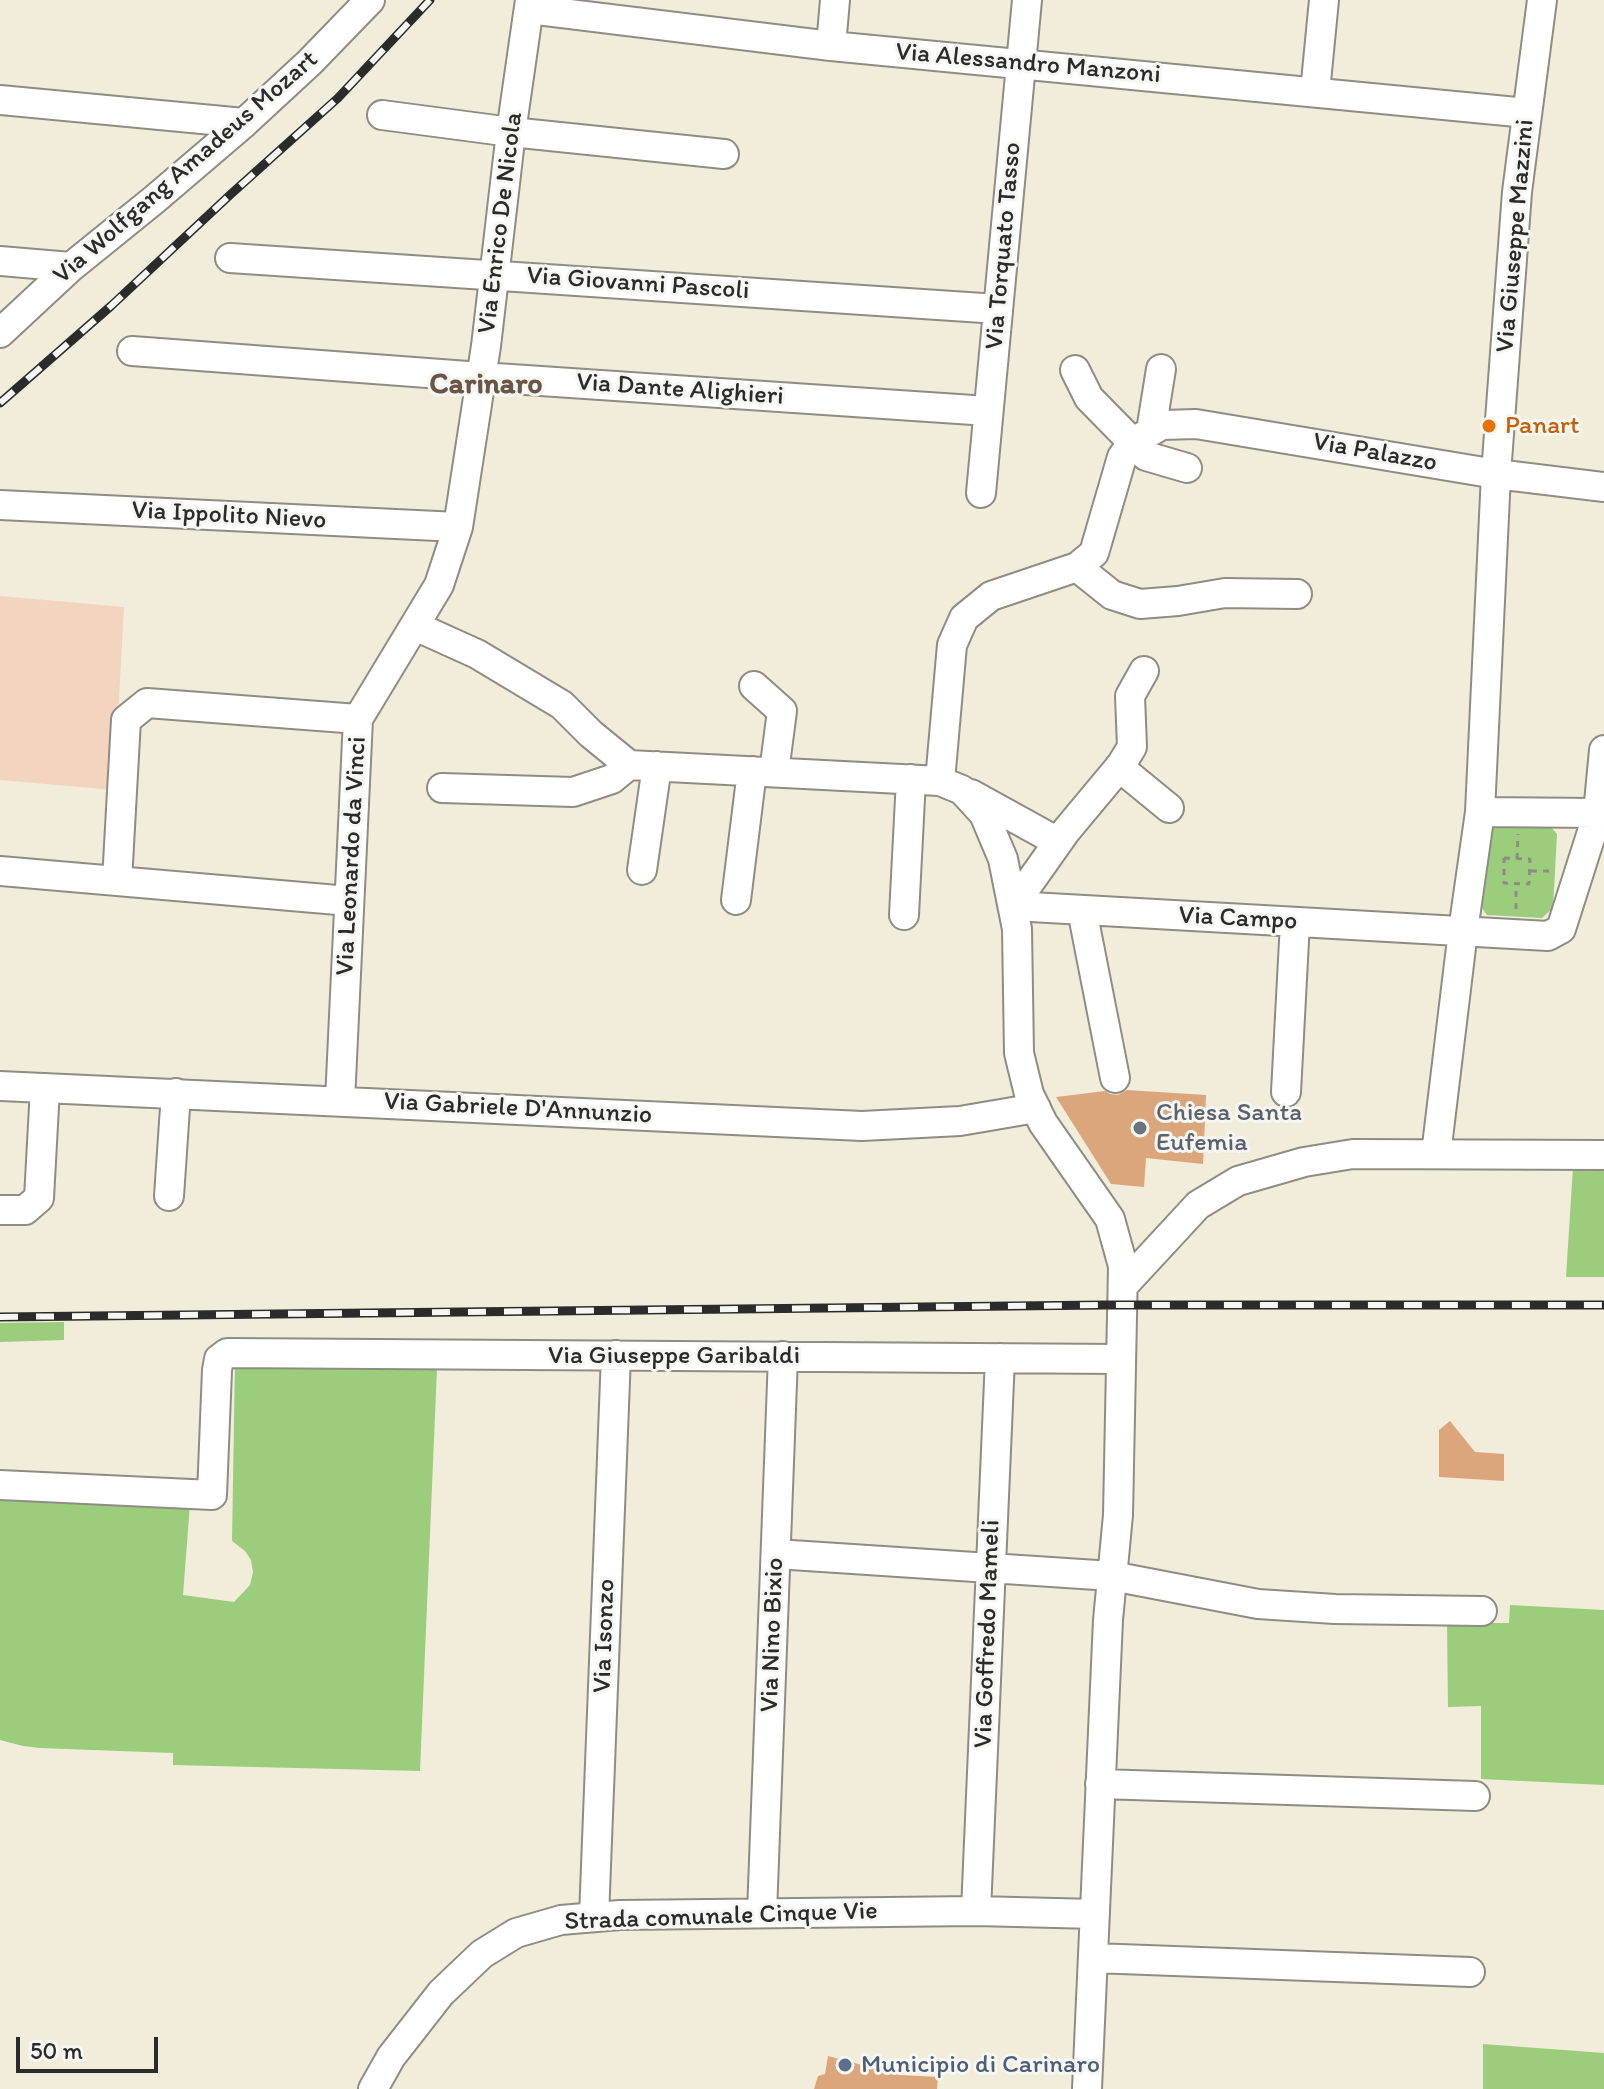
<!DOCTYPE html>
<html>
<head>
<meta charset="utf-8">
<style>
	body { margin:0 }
	#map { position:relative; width:1604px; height:2089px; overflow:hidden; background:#f2ecdb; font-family:Itim,sans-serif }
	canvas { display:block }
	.scale { position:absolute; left:16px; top:2037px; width:142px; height:36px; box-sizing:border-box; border:4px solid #2b2b2b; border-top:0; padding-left:10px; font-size:24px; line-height:28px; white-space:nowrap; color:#2b2b2b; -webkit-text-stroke:6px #f6f6f2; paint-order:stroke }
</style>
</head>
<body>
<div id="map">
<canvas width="1604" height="2089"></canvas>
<div class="scale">50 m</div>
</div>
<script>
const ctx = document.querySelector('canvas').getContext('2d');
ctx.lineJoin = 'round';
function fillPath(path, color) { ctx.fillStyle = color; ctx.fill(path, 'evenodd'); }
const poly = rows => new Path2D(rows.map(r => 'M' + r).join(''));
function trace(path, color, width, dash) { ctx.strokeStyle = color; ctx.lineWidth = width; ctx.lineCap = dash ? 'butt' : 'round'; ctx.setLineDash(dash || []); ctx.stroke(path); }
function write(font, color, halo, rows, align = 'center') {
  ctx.font = font + ' Itim,sans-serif'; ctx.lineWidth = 6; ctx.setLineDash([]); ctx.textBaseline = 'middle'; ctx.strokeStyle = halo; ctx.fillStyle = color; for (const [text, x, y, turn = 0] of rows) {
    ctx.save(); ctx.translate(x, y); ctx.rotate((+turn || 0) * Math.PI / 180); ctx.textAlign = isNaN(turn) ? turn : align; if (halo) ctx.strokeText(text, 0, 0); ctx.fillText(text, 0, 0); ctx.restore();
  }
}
fillPath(poly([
	[0,596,124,607,114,790,0,780]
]), '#f3d4bf');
fillPath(poly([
	[1549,825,1557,834,1553,908,1542,918,1487,915,1479,904,1492,826],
	[1573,1167,1604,1168,1604,1277,1566,1277],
	[64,1322,64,1340,0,1342,0,1323],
	[235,1362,437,1368,420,1771,173,1765,173,1753,40,1748,23,1746,0,1740,0,1495,190,1504,183,1595,234,1602,250,1585,253,1572,251,1560,245,1551,232,1541],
	[1510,1605,1604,1610,1604,1785,1481,1779,1481,1706,1448,1707,1447,1623,1509,1623],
	[1483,2044,1604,2053,1604,2089,1483,2089]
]), '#9bcd7d');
fillPath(poly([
	[1127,1090,1206,1095,1203,1164,1146,1158,1144,1187,1111,1184,1056,1097,1105,1091,1110,1094,1118,1095],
	[1450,1421,1475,1452,1504,1454,1504,1481,1439,1477,1439,1430],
	[828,2056,900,2075,938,2077,937,2089,814,2089,818,2076,825,2074]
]), '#dca67c');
const minor = poly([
	[529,9,831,46,1527,113],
	[831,46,835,0],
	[1315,92,1324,0],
	[0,100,244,123],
	[382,115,511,132,724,154],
	[230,258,998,309],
	[0,261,71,267],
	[0,333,71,267,155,199,244,123,310,62,370,0],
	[132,351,481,377,988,411],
	[1075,370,1089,398,1146,456,1187,468],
	[1151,431,1161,369],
	[981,493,1027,0],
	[0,505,458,527],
	[1077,567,1112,595,1140,604,1178,601,1225,593,1297,594],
	[415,626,477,654,562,705,591,734,629,765],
	[754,686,782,711,774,772],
	[629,765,940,781,962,790,984,814,1003,859,1017,929,1019,1053,1029,1094,1043,1123,1110,1219,1123,1266,1118,1515,1108,1620,1087,2089],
	[1119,767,1169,808],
	[940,781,952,645,964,618,991,596,1077,567,1094,553,1122,457,1133,442,1162,425,1196,424,1496,474,1604,487],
	[442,788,573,792,612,779,629,765],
	[971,794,1058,842],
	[1480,812,1496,474,1517,192,1542,0],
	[642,870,657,766],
	[0,871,349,901],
	[117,881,126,720,147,703,358,719],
	[736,900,752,771],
	[1013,906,1548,936,1561,929,1598,813,1604,750],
	[1013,906,1066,831,1121,765,1132,747,1130,696,1144,671],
	[1082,910,1115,1078],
	[904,915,911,779],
	[0,1086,862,1126,960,1121,1036,1108],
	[1286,1092,1295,922],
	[340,1101,358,719,439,585,458,527,486,346,511,132,530,0],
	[1436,1154,1463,931,1480,812,1598,813],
	[169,1196,176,1093],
	[0,1210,25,1210,39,1198,45,1088],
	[1123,1286,1198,1205,1238,1181,1304,1162,1353,1154,1604,1155],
	[0,1485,212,1495,217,1370,219,1359,227,1353,1121,1359],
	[776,1554,1112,1576,1258,1604,1335,1609,1482,1611],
	[1100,1784,1475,1796],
	[976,1911,1000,1358],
	[762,1913,783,1356],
	[594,1917,616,1355],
	[1093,1958,1470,1972],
	[373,2089,391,2057,441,1993,482,1954,516,1933,561,1920,620,1915,976,1911,1095,1914]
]);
trace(minor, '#8e8c83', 32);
trace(poly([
	[1504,858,1530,859,1529,884,1504,883,1504,858],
	[1517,859,1518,834],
	[1531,871,1555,871],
	[1516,909,1516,885]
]), '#8e8c83', 3, [6, 6]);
trace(minor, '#fff', 28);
const rail = poly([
	[0,403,111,306,231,194,338,98,430,0],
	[0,1317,1105,1305,1604,1305]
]);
trace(rail, '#2b2b2b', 9);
trace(rail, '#f6f6f2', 6, [18]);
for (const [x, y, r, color] of [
	[1489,426,8,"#e8710a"],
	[1140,1128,8,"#6b7280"],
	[845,2065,8,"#5c6f8a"]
]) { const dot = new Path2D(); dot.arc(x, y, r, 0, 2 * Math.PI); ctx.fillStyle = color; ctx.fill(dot); trace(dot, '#f6f6f2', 3); }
write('26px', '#2b2b2b', '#f6f6f2', [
	["Via Alessandro Manzoni",1028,64,5],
	["Via Wolfgang Amadeus Mozart",186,168,-41],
	["Via Enrico De Nicola",501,223,-83],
	["Via Giuseppe Mazzini",1516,236,-85],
	["Via Torquato Tasso",1004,246,-85],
	["Via Giovanni Pascoli",638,284,4],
	["Via Dante Alighieri",680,390,4],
	["Via Palazzo",1375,453,10],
	["Via Ippolito Nievo",229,516,3],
	["Via Leonardo da Vinci",352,856,-87],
	["Via Campo",1238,919,3],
	["Via Gabriele D'Annunzio",518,1109,3],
	["Via Giuseppe Garibaldi",674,1356],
	["Via Goffredo Mameli",988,1634,-88],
	["Via Nino Bixio",773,1635,-88],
	["Via Isonzo",605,1636,-88],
	["Strada comunale Cinque Vie",721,1917,-2]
]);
write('26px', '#c56008', '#f6f6f2', [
	["Panart",1505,426]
], 'left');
write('26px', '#5b616d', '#f6f6f2', [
	["Chiesa Santa",1156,1113],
	["Eufemia",1156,1143]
], 'left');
write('26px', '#4e5e75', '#f6f6f2', [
	["Municipio di Carinaro",861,2065]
], 'left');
write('bold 30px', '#695647', '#f6f6f2', [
	["Carinaro",486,385]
]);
</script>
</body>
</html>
